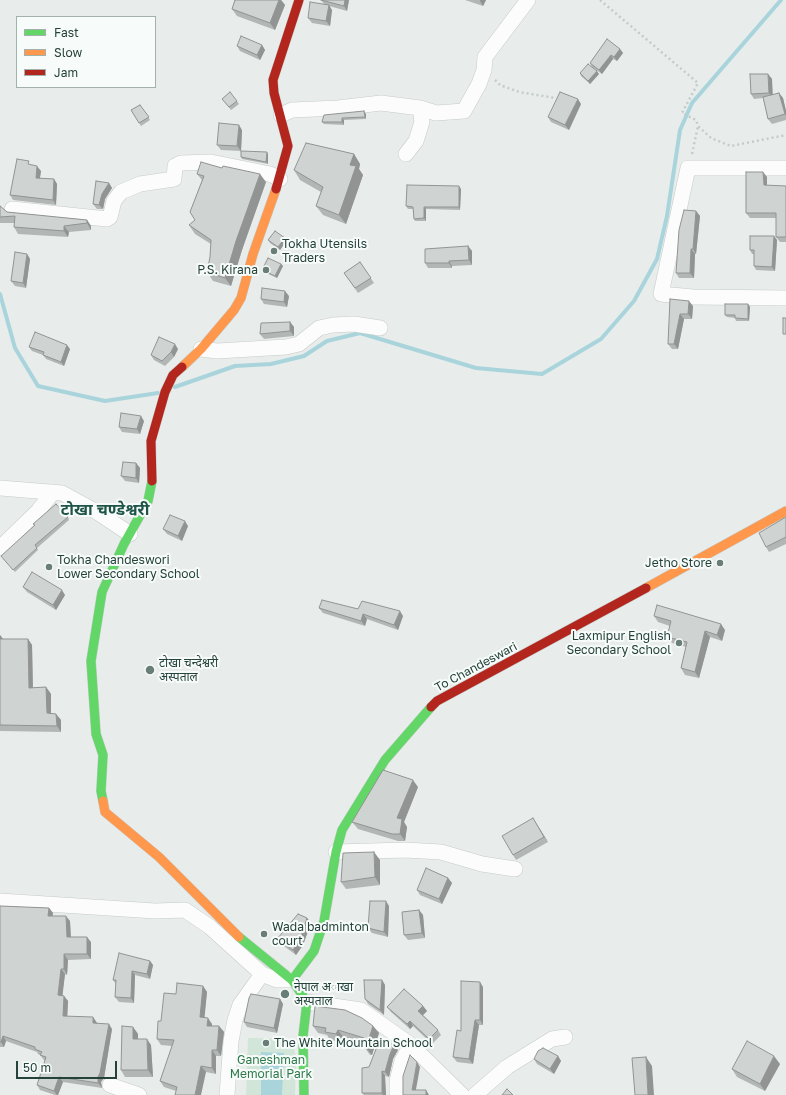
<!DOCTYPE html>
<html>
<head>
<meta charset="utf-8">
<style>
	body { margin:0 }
	#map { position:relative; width:786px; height:1095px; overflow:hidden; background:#e8edeb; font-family:"Golos Text",sans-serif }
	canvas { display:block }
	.legend { position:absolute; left:16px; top:16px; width:140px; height:72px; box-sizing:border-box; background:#f7fbf9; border:1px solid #a3b1ad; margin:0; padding:5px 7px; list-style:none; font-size:12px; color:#24423a }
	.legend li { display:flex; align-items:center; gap:8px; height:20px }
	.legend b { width:20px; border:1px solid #a3b1ad }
	.scale { position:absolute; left:16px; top:1061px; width:101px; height:18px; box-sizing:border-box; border:2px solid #24423a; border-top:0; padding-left:5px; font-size:12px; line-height:14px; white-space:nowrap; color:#24423a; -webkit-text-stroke:3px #f7fbf9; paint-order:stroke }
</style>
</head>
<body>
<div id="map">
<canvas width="786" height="1095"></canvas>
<ul class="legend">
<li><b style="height:5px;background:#63d668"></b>Fast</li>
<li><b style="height:5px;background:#ff974d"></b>Slow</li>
<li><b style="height:5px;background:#b3261e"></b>Jam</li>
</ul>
<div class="scale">50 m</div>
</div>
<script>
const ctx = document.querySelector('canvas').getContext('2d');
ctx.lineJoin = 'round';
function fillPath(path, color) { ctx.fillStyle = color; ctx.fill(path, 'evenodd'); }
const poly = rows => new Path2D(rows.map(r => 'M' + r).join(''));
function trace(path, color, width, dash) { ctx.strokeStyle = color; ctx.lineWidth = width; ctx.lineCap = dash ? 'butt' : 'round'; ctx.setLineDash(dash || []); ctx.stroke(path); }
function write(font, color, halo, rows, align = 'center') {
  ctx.font = font + ' "Golos Text","Noto Sans Devanagari",sans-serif'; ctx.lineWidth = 4; ctx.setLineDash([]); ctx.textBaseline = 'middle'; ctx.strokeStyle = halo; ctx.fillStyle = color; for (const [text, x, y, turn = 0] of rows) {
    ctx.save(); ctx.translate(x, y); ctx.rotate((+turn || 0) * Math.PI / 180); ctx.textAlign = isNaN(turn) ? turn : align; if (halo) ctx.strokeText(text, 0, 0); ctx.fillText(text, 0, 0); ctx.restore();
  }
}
fillPath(poly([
	[248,1038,287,1039,292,1042,296,1056,295,1095,246,1095]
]), '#d1e6d8');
fillPath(poly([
	[261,1052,284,1053,282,1095,261,1095]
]), '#a9d4db');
trace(poly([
	[0,294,15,348,38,386,105,401,158,393],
	[175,387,235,366,271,364,304,356,327,341,360,333,476,368,542,374,601,339,634,301,657,259,667,216,680,130,692,103,781,0]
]), '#a9d4db', 4);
const street = poly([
	[281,115,292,110,338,108,381,103,420,108,436,113,464,111,479,84,484,70,485,57,528,0],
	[406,154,416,141,422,122,420,108],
	[786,168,688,168,661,294,693,297,786,298],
	[12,209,107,219,110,217,114,201,121,192,140,184,174,179,175,166,181,163,211,162,270,174,280,179],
	[201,349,217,351,286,347,299,344,319,328,333,325,354,324,380,328],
	[0,488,62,493,97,512,130,534],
	[0,548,38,511,53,492],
	[336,852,405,850,441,852,482,864,515,869],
	[0,901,155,911,185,910,210,927,262,974,277,980,291,980],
	[307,1002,361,1010,411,1045,462,1095],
	[110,1085,139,1095],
	[227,1095,231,1041,235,1020,240,1005,262,974],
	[397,1095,397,1081,402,1061,411,1045],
	[475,1095,507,1067,552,1039,565,1037]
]);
const fast = poly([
	[103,801,101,791,103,755,96,734,91,661,102,592,124,544,148,501,152,481],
	[239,937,292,980,307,1002,303,1036,304,1095],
	[292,980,314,951,324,921,336,852,342,830,385,760,431,707]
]);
const slow = poly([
	[182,367,201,349,234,310,241,298,253,254,276,189],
	[646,588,786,511],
	[103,801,105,812,159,857,239,937]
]);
const jam = poly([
	[276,189,288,146,274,93,273,80,299,0],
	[152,481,151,441,165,392,173,375,182,367],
	[431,707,437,701,646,588]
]);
trace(street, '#c5cac8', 16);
trace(fast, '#c3cbc8', 10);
trace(slow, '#c3cbc8', 10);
trace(jam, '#c3cbc8', 10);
trace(poly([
	[600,0,698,83,682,113,696,120,698,126,711,138,731,146,786,135],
	[495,80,500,85,519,92,555,98],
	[692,154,698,126]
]), '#c3ccca', 2.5, [2, 3]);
trace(street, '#fcfcfc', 15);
trace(fast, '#63d668', 9);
trace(slow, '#ff974d', 9);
trace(jam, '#b3261e', 9);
fillPath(poly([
	[235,0,281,0,285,5,275,30,237,16,232,9],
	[321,0,349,0,347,11,329,6,332,10,330,26,312,23,308,18,324,4],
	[465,0,486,0,483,6],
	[262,45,265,50,260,60,240,51,237,46],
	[620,49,623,53,617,61,613,59,602,74,592,67,590,63],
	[580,73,599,74,590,84,581,76],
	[768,74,772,79,772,95,779,93,783,98,786,111,786,120,772,124,768,119,763,98,754,99,751,94],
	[230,92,239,104,231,110,222,99],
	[581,104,569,130,551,122,548,117],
	[140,105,150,120,141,126,131,110],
	[366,114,366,119,344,120,344,125,324,124,322,122],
	[242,130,241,151,221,150,217,145],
	[268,154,268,164,242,159,241,157],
	[354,154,360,164,359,169,363,175,346,224,323,215,316,206,321,192,300,180,294,170],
	[31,165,41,171,40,178,54,179,57,184,56,205,13,200,10,195],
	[763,172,767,177,767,186,786,186,786,242,780,242,776,237,776,218,750,218,746,213],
	[197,174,266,182,242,250,231,286,213,281,207,272,210,257,211,244,195,234,189,225,195,220,190,212,202,180],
	[109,183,112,188,105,199,103,209,97,209,93,204],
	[461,189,460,210,426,209,426,221,415,221,414,219,413,209,408,209,406,206],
	[0,206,7,212,87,220,91,226,91,230,69,232,68,237,18,234,14,227,14,223,0,223],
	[696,211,700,216,696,254,695,254,694,278,679,278,676,273],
	[774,236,777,240,775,271,756,270,754,266,754,254,752,254,750,250],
	[268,240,287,240,280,250,270,243],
	[468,246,472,251,472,265,452,266,452,268,428,268,425,263],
	[27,254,30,259,26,288,15,286,11,281],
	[360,262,374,283,358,293,344,273],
	[281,264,283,266,277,278,264,272,262,270],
	[289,296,287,307,264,304,261,299],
	[670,299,693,306,692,319,684,319,678,349,672,349,668,344],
	[748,304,750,307,749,321,736,321,735,318,727,317,725,315],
	[290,322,294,327,294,336,264,339,260,334],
	[29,347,70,349,64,366,46,359,43,355,32,351],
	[178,349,174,357,165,366,154,360,151,355],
	[144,421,140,434,122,432,119,427],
	[136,463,140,468,139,483,125,481,121,476],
	[68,517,69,520,37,548,38,550,15,572,1,556],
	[786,517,786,544,769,552,766,547],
	[188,526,182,541,167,534,163,529],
	[23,587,65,595,56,610,27,592],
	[319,608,358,609,403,616,398,630,367,619,365,626,323,613],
	[654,616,725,630,722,641,710,637,699,678,685,675,681,668,686,647,672,643,667,637,670,626,658,622],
	[0,635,3,639,28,639,32,645,33,688,46,687,51,694,51,713,56,714,61,720,61,732,0,731],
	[418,787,404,822,407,827,405,841,398,841,358,829,352,822],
	[533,818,548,842,516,860,513,855],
	[380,860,380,885,346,889,341,882],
	[448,878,452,883,442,904,420,895,417,890],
	[0,906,49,908,53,913,52,916,70,921,71,937,91,942,91,959,68,960,67,975,65,974,62,995,64,996,68,1001,67,1017,93,1017,97,1023,112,1029,104,1078,101,1082,102,1088,63,1082,58,1095,55,1095,40,1090,37,1085,45,1061,44,1060,40,1055,38,1054,37,1052,6,1041,4,1047,0,1047],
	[389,906,388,937,372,933,368,928],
	[419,910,423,915,425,938,408,940,404,935],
	[307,918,311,923,303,945,296,955,281,944,277,939],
	[150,961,153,965,150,979,135,975,134,1003,119,1002,115,997,116,984,113,980],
	[382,980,385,985,384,1015,368,1004,365,999],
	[203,986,207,992,204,1018,212,1024,212,1026,219,1026,224,1032,221,1056,216,1056,216,1074,206,1072,176,1091,164,1087,160,1081,172,1046,161,1045,157,1039,161,1021,176,994],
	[483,987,483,1025,479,1025,473,1064,457,1062,453,1057,461,1031],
	[280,999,283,1004,277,1033,247,1027,244,1022],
	[423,1006,427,1011,423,1015,438,1030,441,1035,432,1044,413,1026,410,1029,391,1012,387,1007],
	[313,1026,373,1026,379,1033,372,1055,370,1055,365,1048,365,1044,343,1037,342,1042,330,1040,327,1035,318,1033],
	[133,1027,138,1034,138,1039,151,1045,153,1077,125,1077,121,1070],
	[398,1050,393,1059,389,1077,385,1076,386,1095,364,1095,362,1093,369,1067],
	[558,1056,561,1061,554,1074,537,1064,534,1059],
	[780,1064,765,1091,737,1077,732,1069]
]), '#b2b6b5');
fillPath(poly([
	[279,0,281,0,285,5,275,30,270,23],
	[345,0,349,0,347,11,344,6],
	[480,0,486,0,483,6,480,1],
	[329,5,332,10,330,26,326,21],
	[262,45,265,50,260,60,257,55],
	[620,49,623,53,617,61,614,57],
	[611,55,613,59,602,74,599,70],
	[597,71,599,74,590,84,588,81],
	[768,74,772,79,773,98,769,93],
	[779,93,783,98,786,111,786,116,785,114],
	[578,99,581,104,569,130,565,125],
	[364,111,366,114,366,119,365,117],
	[342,118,344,120,344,125,342,122],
	[239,125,242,130,241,151,237,146],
	[267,152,268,154,268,164,266,162],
	[354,154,360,164,359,169,363,175,346,224,339,215,350,165],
	[37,166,41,171,39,183,36,178],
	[763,172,767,177,767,190,764,185],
	[260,174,266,182,242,250,231,286,225,278,236,241],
	[54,179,57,184,56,205,53,200],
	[109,183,112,188,105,199,103,209,99,205,102,194],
	[459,186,461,189,460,210,459,207],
	[424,207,426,209,426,221,424,218],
	[696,211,700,216,696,254,693,249],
	[87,220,91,226,91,230,87,223],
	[64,226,69,232,68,237,64,231],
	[774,236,777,240,775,271,772,267],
	[285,238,287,240,280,250,278,247],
	[468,246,472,251,472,265,469,260],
	[691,249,695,254,694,278,690,273],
	[27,254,30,259,26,288,23,283],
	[449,261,452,266,452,268,449,263],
	[281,264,283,266,277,278,275,276],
	[285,291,289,296,287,307,284,302],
	[689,301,693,306,692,319,688,314],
	[748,304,750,307,749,321,748,319],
	[680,314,684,319,678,349,674,344],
	[290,322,294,327,294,336,290,331],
	[175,344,178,349,174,357,171,352],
	[67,345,70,349,64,366,61,362],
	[141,416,144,421,140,434,137,429],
	[136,463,140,468,139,483,136,478],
	[185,521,188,526,182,541,178,536],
	[62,590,65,595,56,610,53,605],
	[400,611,403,616,398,630,394,625],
	[363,614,367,619,365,626,361,621],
	[721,624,725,630,722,641,717,635],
	[705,631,710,637,699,678,695,672],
	[0,635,3,639,3,646,0,642],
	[28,639,32,645,33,694,29,688],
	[46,687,51,694,51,720,47,713],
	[56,714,61,720,61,732,57,726],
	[413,780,418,787,404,822,407,827,405,841,400,834,397,818],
	[533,818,536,823,548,842,544,837],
	[374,852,380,860,380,885,375,877],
	[448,878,452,883,442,904,439,899],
	[386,901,389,906,388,937,384,932],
	[49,908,53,913,52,921,48,916],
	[419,910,423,915,425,938,422,933],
	[66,916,70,921,71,942,67,937],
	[307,918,311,923,303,945,296,955,293,950],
	[87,937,91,942,91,959,87,954],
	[64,954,68,960,67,975,64,969],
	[150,961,153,965,150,979,147,974],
	[61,969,65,974,62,1000,58,995],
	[132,971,135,975,134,1003,131,998],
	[382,980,385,985,384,1015,380,1010],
	[480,982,483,987,483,1025,480,1020],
	[203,986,207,992,204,1023,200,1017],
	[64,996,68,1001,67,1022,63,1016],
	[280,999,283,1004,277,1033,274,1028],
	[423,1006,427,1011,422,1016,418,1011],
	[93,1017,97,1023,97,1028,93,1023],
	[208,1018,212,1024,212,1032,207,1026],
	[475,1020,479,1025,473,1064,469,1059],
	[410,1021,413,1026,410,1029,407,1024],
	[109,1024,112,1029,104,1078,101,1082,102,1088,98,1083,98,1077],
	[219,1026,224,1032,221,1056,217,1050],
	[373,1026,379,1033,372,1055,366,1048],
	[133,1027,138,1034,138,1045,133,1039],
	[338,1030,343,1037,342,1042,336,1034],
	[3,1036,6,1041,4,1047,1,1042],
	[147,1039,151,1045,153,1077,148,1070],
	[394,1045,398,1050,393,1059,389,1077,385,1072,390,1054],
	[212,1050,216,1056,216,1074,212,1068],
	[558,1056,561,1061,554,1074,550,1069],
	[774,1056,780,1064,765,1091,760,1084],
	[646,1057,652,1066,654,1095,648,1095],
	[417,1062,420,1067,415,1095,412,1090],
	[201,1066,206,1072,201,1095,195,1095],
	[382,1071,385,1076,386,1095,383,1095,382,1093],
	[59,1077,63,1082,58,1095,57,1095,54,1091],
	[426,1090,429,1095,426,1095]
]), '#919493');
const building = poly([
	[235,0,279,0,270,23,232,9,235,0],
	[321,0,345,0,344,6,321,0],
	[310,2,329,5,326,21,308,18,310,2],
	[241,36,262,45,257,55,237,46,241,36],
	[607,39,620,49,614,57,611,55,599,70,590,63,607,39],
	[588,64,597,71,588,81,580,73,588,64],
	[750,74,768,74,769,93,751,94,750,74],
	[230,92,237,101,229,107,222,99,230,92],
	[560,92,578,99,565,125,548,117,560,92],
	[779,93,785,114,768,119,763,97,779,93],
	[140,105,149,117,139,123,131,110,140,105],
	[364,111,365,117,342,118,342,122,322,122,324,115,364,111],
	[219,123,239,125,237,146,217,145,219,123],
	[306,143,354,154,350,165,356,166,339,215,316,206,323,187,294,170,306,143],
	[241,151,267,152,266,162,241,157,241,151],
	[17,159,29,161,28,164,37,166,36,178,54,179,53,200,10,195,17,159],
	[201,162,222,168,223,166,260,174,236,241,225,278,207,272,210,257,211,240,189,225,195,220,190,212,204,176,197,174,201,162],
	[746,172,763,172,764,185,786,186,786,237,776,237,776,213,746,213,746,172],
	[96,181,109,183,102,194,99,205,93,204,96,181],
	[407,185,459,186,459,207,424,207,424,218,414,219,413,207,406,206,407,185],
	[0,206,7,212,87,220,87,223,64,226,64,231,14,227,15,216,0,217,0,206],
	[684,210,696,211,693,249,691,249,690,273,676,273,679,230,684,210],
	[275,231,285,238,278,247,268,240,275,231],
	[750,236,774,236,772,267,754,266,754,250,750,250,750,236],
	[468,246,469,260,449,261,449,263,425,263,425,249,468,246],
	[15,252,27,254,23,283,11,281,15,252],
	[268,258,281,264,275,276,262,270,268,258],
	[360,262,371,278,355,288,344,273,360,262],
	[262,288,285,291,284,302,261,299,262,288],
	[670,299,689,301,688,314,680,314,674,344,668,344,670,299],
	[725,304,748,304,748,319,735,318,735,315,725,315,725,304],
	[783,318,786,318,786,334,783,334,783,318],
	[290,322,290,331,260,334,261,323,290,322],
	[35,332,67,345,61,362,43,355,44,352,29,347,35,332],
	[159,337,175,344,171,352,162,361,151,355,159,337],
	[121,413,141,416,137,429,119,427,121,413],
	[123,462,136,463,136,478,121,476,123,462],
	[56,504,68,517,35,545,37,548,13,570,1,556,35,525,33,524,56,504],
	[170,515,185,521,178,536,163,529,170,515],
	[786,517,786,537,766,547,759,533,786,517],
	[32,572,62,590,53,605,23,587,32,572],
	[322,600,358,609,362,601,400,611,394,625,363,614,361,621,319,608,322,600],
	[657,605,721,624,717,635,705,631,695,672,681,668,687,642,667,637,671,621,654,616,657,605],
	[0,639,28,639,29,688,46,687,47,713,56,714,57,726,0,725,0,639],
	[383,770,413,780,397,818,402,819,400,834,392,834,352,822,383,770],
	[533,818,544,837,513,855,502,836,533,818],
	[374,852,375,877,341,882,343,853,374,852],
	[426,868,448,878,439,899,417,890,426,868],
	[370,901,386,901,384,932,368,928,370,901],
	[0,906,49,908,48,916,66,916,67,937,87,937,87,954,64,954,64,969,61,969,58,995,64,996,63,1016,93,1017,93,1023,109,1024,100,1073,98,1077,98,1083,59,1077,54,1091,37,1085,46,1057,40,1055,42,1052,35,1049,35,1047,3,1036,1,1042,0,1042,0,906],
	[419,910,422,933,404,935,402,912,419,910],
	[298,914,307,918,300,940,293,950,277,939,298,914],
	[119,953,150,961,147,974,132,971,131,998,115,997,116,980,113,980,119,953],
	[364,980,382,980,380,1010,365,999,364,980],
	[461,981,480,982,480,1020,475,1020,469,1059,453,1057,457,1030,461,1031,461,981],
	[177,983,203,986,200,1017,208,1018,207,1026,219,1026,217,1050,212,1050,212,1068,201,1066,195,1095,175,1095,177,1087,160,1081,174,1040,157,1039,158,1021,161,1021,164,993,176,994,177,983],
	[404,989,423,1006,418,1011,438,1030,429,1039,410,1021,407,1024,387,1007,404,989],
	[251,994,280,999,274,1028,244,1022,249,998,251,994],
	[315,1006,345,1010,362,1018,373,1026,366,1048,365,1048,364,1038,338,1030,336,1034,325,1032,326,1028,313,1026,315,1006],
	[122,1026,133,1027,133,1039,147,1039,148,1070,121,1070,122,1026],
	[380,1039,394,1045,390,1054,385,1072,382,1071,382,1093,362,1093,362,1068,369,1067,380,1039],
	[747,1041,774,1056,760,1084,732,1069,747,1041],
	[543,1048,558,1056,550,1069,534,1059,538,1051,543,1048],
	[410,1055,417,1062,412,1090,426,1090,426,1095,403,1095,403,1076,410,1055],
	[646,1057,648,1095,635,1095,632,1058,646,1057],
	[507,1089,513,1095,502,1095,507,1089]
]);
fillPath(building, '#cfd4d2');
trace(building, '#919493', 1);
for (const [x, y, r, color] of [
	[274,251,4,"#697e78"],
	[266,270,4,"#697e78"],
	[720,563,4,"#697e78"],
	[49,567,4,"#697e78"],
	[679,643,4,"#697e78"],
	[150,670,5,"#697e78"],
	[264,934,4,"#697e78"],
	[285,994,5,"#697e78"],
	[266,1043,4,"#697e78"]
]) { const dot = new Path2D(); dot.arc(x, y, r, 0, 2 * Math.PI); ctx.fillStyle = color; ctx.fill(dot); trace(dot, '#f7fbf9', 1.5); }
write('12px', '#24423a', '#f7fbf9', [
	["Tokha Utensils",282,244],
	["Traders",282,258],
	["P.S. Kirana",258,270,"right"],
	["Tokha Chandeswori",57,560],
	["Lower Secondary School",57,574],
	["Jetho Store",712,563,"right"],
	["Laxmipur English",671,636,"right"],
	["Secondary School",671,650,"right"],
	["टोखा चन्देश्वरी",159,663],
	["अस्पताल",159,677],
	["Wada badminton",272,927],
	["court",272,941],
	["नेपाल अाखा",294,987],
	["अस्पताल",294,1001],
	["The White Mountain School",274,1043]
], 'left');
write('12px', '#24423a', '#f7fbf9', [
	["To Chandeswari",476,667,-28]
]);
write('12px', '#2d7a4b', '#f7fbf9', [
	["Ganeshman",271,1060],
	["Memorial Park",271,1074]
]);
write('bold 16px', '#1f5548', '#f7fbf9', [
	["टोखा चण्डेश्वरी",105,510]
]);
</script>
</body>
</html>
